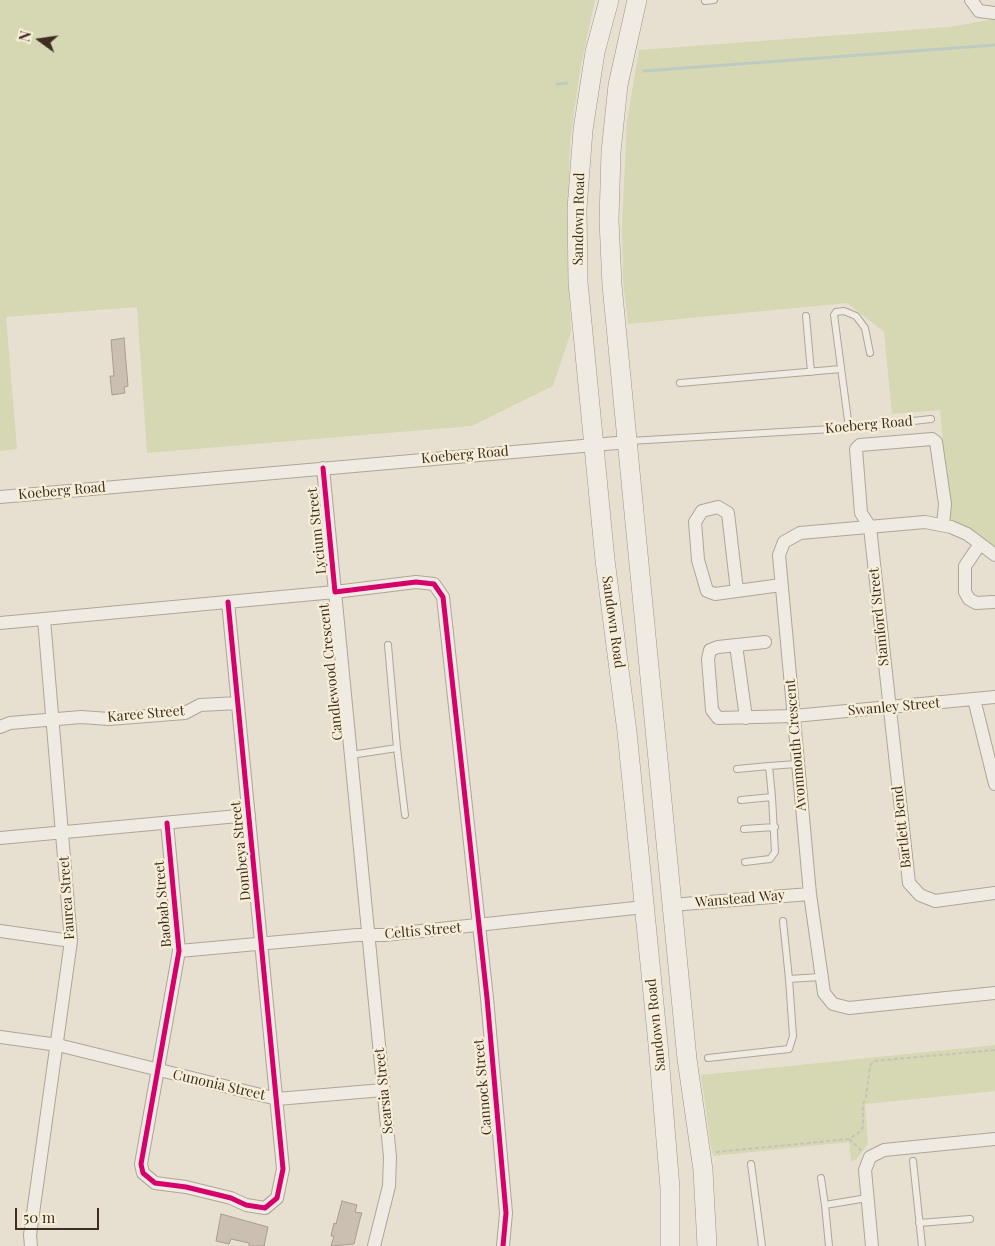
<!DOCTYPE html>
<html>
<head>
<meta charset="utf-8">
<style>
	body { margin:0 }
	#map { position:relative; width:995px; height:1246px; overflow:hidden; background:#e7e0d1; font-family:"Playfair Display",serif }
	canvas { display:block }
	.north { position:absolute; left:15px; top:15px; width:50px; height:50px; -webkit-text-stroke:4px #f7eed8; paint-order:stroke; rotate:284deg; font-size:14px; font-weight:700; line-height:20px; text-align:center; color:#3d2e20 }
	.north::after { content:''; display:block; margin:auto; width:18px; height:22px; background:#3d2e20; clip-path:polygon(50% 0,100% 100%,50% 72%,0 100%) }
	.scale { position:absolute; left:15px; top:1208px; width:84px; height:22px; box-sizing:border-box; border:2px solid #3d2e20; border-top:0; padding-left:6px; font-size:15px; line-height:18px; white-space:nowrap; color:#3d2e20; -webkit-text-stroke:4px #f7eed8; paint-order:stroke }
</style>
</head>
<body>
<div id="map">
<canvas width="995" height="1246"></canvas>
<div class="north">N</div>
<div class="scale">50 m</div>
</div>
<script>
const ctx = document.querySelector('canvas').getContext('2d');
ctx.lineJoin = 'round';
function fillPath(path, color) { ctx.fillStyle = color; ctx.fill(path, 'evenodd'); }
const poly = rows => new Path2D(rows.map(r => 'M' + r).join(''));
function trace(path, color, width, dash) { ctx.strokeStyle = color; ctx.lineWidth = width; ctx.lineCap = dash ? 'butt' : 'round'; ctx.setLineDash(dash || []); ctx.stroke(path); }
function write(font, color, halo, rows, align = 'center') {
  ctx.font = font + ' "Playfair Display",serif'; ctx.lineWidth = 4.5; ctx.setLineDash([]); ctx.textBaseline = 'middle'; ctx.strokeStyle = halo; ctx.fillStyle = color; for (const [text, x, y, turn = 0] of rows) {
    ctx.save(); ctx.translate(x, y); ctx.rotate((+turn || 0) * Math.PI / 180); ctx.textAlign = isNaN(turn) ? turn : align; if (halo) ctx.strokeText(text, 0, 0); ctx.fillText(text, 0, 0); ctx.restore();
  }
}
fillPath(poly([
	[0,0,595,0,580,70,570,142,567,246,571,332,553,386,472,426,147,453,137,307,6,317,17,449,0,451],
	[995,19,995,548,950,521,940,410,892,414,884,332,847,303,628,324,623,280,622,223,627,121,639,50,949,27],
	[995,1045,995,1091,865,1104,868,1144,856,1160,851,1161,849,1142,714,1156,712,1153,701,1075]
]), '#d6d7b3');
trace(poly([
	[644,71,995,45],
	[557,84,567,83]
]), '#bcccc2', 3);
const building = poly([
	[124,338,128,386,124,387,125,393,112,395,110,376,114,376,111,340,124,338],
	[342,1201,357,1205,355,1212,362,1213,360,1219,354,1244,331,1246,334,1236,331,1236,334,1223,336,1224,342,1201],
	[221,1214,268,1227,264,1246,249,1246,249,1243,231,1239,229,1244,216,1241,221,1214]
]);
fillPath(building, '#cbbfb2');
trace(building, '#a89c90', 1);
const lane = poly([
	[705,1,714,0],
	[806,316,811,372],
	[680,383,841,369],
	[849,428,834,315,836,312,844,311,856,316,865,328,870,353],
	[630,441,849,428,931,419],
	[397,748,405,815],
	[351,755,397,748,388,645],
	[769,766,797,764],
	[737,769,769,766,772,797,775,852,770,859,745,862],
	[741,800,772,797],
	[744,829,775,827],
	[783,921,789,979],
	[708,1058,789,1049,793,1036,789,979,820,977],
	[913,1161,922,1246],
	[751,1164,762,1246],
	[821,1178,825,1205],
	[919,1223,970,1219],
	[829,1246,825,1205,867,1198]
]);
const street = poly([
	[971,0,979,11,995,13],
	[323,468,335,592,416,582,434,584,443,597,487,998,506,1213,503,1246],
	[0,497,628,442],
	[943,525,945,504,936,442,932,439,860,445,856,449,861,513,870,527,909,883,920,895,935,901,995,893],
	[980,544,965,566,965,592,969,599,976,603,993,602],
	[995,555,967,534,951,527,925,522,800,533,784,542,779,555,810,894,824,993,833,1004,849,1008,995,993],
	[737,591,728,513,718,507,702,511,695,522,698,560,707,591,715,594,781,585],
	[0,623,335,592,390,1157,389,1186,374,1246],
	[765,642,718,647,710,650,708,659,712,710,718,718,794,716,995,697],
	[736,645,746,718],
	[974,699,995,784],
	[0,727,10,723,81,717,109,719,185,713,200,705,238,703],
	[167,823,179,951,141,1164,143,1173,155,1183,186,1187,231,1198,246,1205,265,1208,277,1198,283,1169,228,602],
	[0,838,249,815],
	[671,905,810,894],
	[0,931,71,941],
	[179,951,357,935,384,935,644,907],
	[0,1037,58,1045,277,1099,383,1090],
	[31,1246,30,1235,71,941,44,619],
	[872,1246,865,1170,870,1157,884,1150,995,1139]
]);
const secondary = poly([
	[609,0,595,52,583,130,577,209,578,282,605,560,627,732,658,1044,670,1188,670,1246],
	[637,0,618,85,611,152,609,220,612,285,687,1059,703,1170,707,1246]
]);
trace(lane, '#ada599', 8);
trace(street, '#ada599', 14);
trace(secondary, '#9c958a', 20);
trace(poly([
	[849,1139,862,1151],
	[716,1152,849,1139,861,1131,863,1126,863,1104,866,1097,870,1066,874,1061,995,1050]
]), '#c8c2b9', 2, [4, 2.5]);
trace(lane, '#efebe3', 6);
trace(street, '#efebe3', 12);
trace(secondary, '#efebe3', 19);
trace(poly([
	[323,468,335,592,416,582,434,584,443,597,487,998,506,1213,503,1246],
	[167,823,179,951,141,1164,143,1173,155,1183,186,1187,231,1198,246,1205,265,1208,277,1198,283,1169,228,602]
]), '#d6006c', 5);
write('14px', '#3d2e20', '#f7eed8', [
	["Sandown Road",579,219,-89],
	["Koeberg Road",869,425,-5],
	["Koeberg Road",465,455,-5],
	["Koeberg Road",62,491,-5],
	["Lycium Street",317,531,-96],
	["Stamford Street",879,617,-96],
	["Sandown Road",613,622,82],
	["Candlewood Crescent",331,672,-96],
	["Swanley Street",894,707,-5],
	["Karee Street",146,714,-5],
	["Avonmouth Crescent",796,745,-95],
	["Bartlett Bend",902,827,-96],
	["Dombeya Street",241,851,-96],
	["Faurea Street",67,898,-94],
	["Wanstead Way",740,899,-5],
	["Baobab Street",163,904,-95],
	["Celtis Street",423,931,-5],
	["Sandown Road",656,1025,-96],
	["Cunonia Street",219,1085,13],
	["Cannock Street",483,1087,-95],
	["Searsia Street",384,1091,-96]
]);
</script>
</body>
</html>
